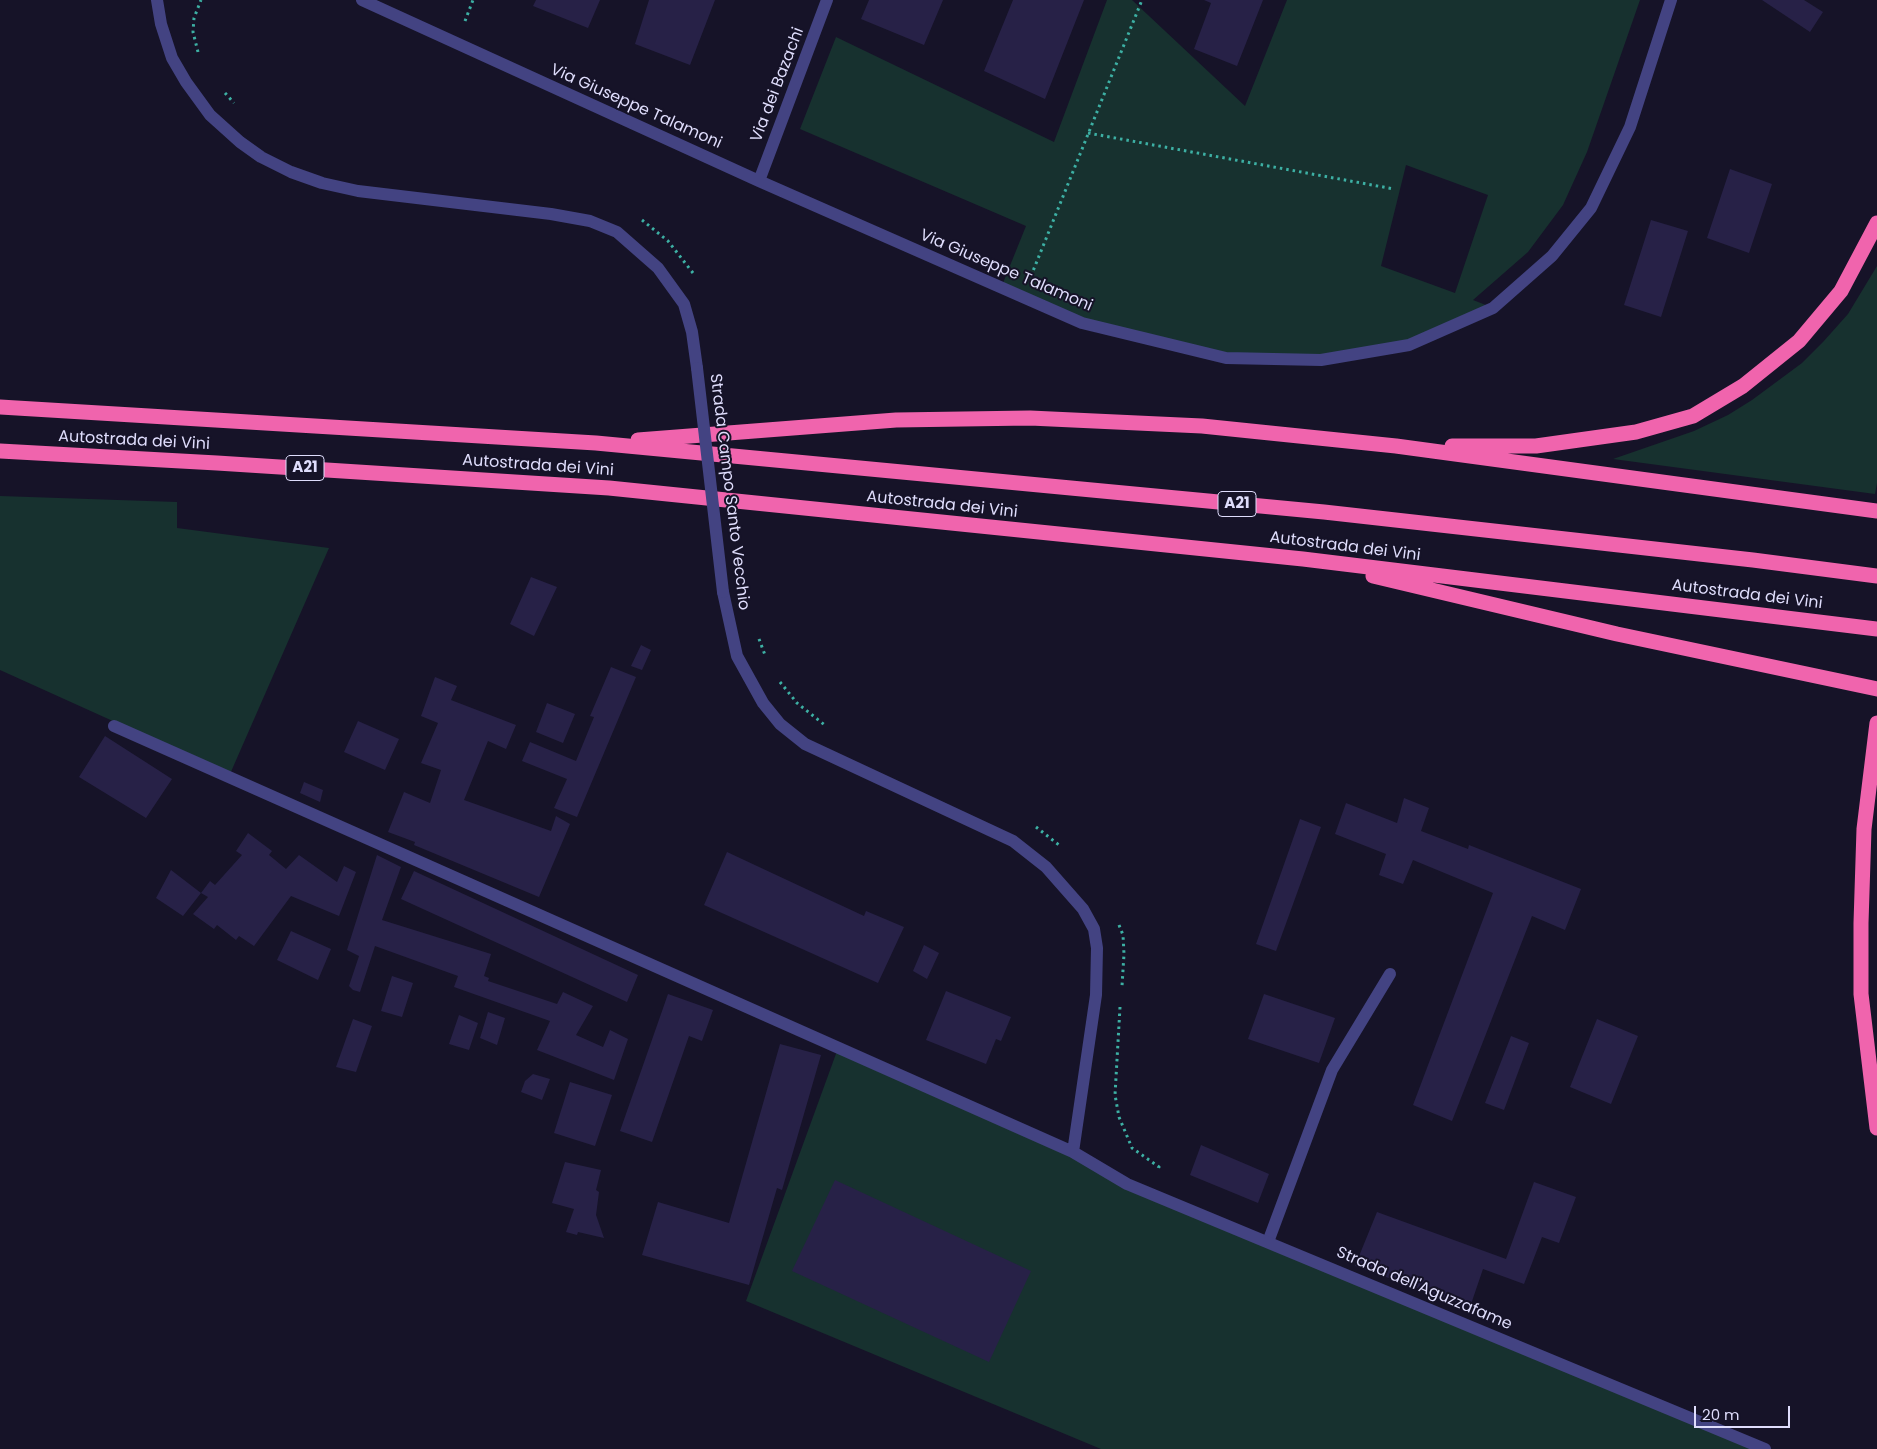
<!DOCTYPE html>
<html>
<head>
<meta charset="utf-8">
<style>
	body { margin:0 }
	#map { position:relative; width:1877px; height:1449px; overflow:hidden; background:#161328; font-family:Poppins,sans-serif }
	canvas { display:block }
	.scale { position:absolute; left:1694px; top:1406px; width:96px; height:22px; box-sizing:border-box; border:2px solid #dfddfc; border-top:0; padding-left:6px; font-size:15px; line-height:18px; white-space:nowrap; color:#dfddfc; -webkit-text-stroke:4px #161328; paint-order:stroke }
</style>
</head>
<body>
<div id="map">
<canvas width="1877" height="1449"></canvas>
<div class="scale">20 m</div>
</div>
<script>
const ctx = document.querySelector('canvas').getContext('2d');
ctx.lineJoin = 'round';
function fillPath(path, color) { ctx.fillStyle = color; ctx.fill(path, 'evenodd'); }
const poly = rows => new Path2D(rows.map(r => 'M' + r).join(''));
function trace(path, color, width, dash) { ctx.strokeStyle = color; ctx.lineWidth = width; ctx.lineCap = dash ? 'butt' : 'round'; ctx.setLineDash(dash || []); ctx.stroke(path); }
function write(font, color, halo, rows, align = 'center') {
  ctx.font = font + ' Poppins,sans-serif'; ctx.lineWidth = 4; ctx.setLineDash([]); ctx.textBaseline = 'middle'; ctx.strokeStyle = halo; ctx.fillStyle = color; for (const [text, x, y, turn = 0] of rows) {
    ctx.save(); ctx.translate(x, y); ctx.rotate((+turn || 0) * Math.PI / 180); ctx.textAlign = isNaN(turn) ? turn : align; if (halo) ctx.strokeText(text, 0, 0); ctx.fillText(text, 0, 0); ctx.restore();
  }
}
fillPath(poly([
	[1107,0,1132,0,1245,106,1287,0,1640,0,1587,152,1563,205,1528,252,1473,300,1496,309,1415,341,1322,359,1226,357,1085,323,1001,288,1026,226,800,129,836,37,1054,142],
	[1406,165,1488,195,1455,293,1381,266],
	[1877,266,1877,483,1875,494,1613,459,1694,431,1728,415,1752,400,1802,363,1823,342,1848,314],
	[0,496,177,502,177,528,329,548,230,774,0,670],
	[837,1051,1084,1160,1769,1449,1101,1449,746,1301]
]), '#17312f');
fillPath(poly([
	[536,0,600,0,588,28,533,6],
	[649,0,715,0,690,65,635,44],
	[869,0,943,0,924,45,861,19],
	[1013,0,1084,0,1045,99,984,71],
	[1204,0,1263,0,1237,66,1194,49,1211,3],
	[1762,0,1804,0,1823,12,1810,32],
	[1730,169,1772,184,1749,253,1707,238],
	[1651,220,1688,231,1661,317,1624,305],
	[531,577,557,587,534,636,510,624],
	[641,645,651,650,642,670,631,666],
	[611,667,636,677,577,817,554,808,567,779,522,761,530,742,576,761,594,717,590,716],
	[435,677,457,686,451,700,516,725,506,749,488,741,464,800,551,831,556,816,570,824,539,897,414,845,415,842,388,832,404,792,430,803,441,770,421,763,438,723,421,716],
	[547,703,575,714,563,743,536,732],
	[358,721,399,739,385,770,344,752],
	[105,736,172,779,146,818,79,777],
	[304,782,323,790,320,802,300,793],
	[1404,798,1429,808,1421,831,1468,849,1469,845,1581,889,1565,930,1532,916,1452,1121,1413,1105,1493,893,1413,860,1403,884,1379,875,1386,854,1335,834,1346,803,1397,823],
	[1300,819,1321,827,1276,951,1256,944],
	[248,833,272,851,269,855,286,869,299,855,337,882,344,866,356,872,339,916,291,896,254,946,239,936,236,940,217,925,214,929,193,914,208,897,201,893,210,881,215,885,242,855,236,851],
	[727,852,864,916,866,911,904,927,878,983,704,905],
	[377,855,401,867,382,920,491,954,484,976,489,978,488,981,557,1004,563,992,593,1006,576,1035,603,1047,610,1030,628,1039,614,1080,537,1050,550,1021,454,987,458,976,375,946,360,992,353,990,349,986,359,956,347,950],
	[171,870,201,893,183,916,156,898],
	[414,871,638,975,627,1002,401,899],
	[291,931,331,949,318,980,277,960],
	[924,945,939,953,927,979,913,971],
	[392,976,413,983,402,1017,381,1011],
	[946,991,1011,1017,1001,1041,996,1039,986,1064,926,1040],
	[668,994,713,1010,702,1041,689,1036,652,1142,620,1131],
	[1264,994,1335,1018,1319,1063,1248,1039],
	[488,1012,505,1018,497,1045,480,1038],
	[459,1015,478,1023,469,1050,449,1044],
	[353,1019,372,1026,356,1072,336,1067],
	[1597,1019,1638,1036,1611,1104,1570,1087],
	[1511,1036,1529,1043,1504,1110,1485,1103],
	[780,1044,821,1055,782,1190,777,1188,749,1285,642,1255,658,1202,729,1223],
	[533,1074,550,1079,542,1100,521,1092,525,1081],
	[570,1082,612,1095,595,1146,554,1133],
	[1201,1145,1269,1174,1258,1203,1190,1175],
	[565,1162,601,1170,596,1190,599,1192,596,1215,604,1238,578,1232,577,1235,566,1232,574,1209,552,1203],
	[835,1180,1031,1271,989,1362,792,1271],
	[1534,1182,1576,1197,1559,1243,1542,1237,1524,1284,1483,1269,1470,1307,1355,1266,1377,1212,1506,1259]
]), '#272147');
trace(poly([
	[465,21,473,0],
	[198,52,193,32,194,18,201,0],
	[225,93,234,103],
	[1088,133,1394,189],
	[642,220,668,241,693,273],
	[1031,276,1142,0],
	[759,639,765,655],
	[780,682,797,703,826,726],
	[1036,827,1059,845],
	[1119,925,1123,935,1124,954,1122,986],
	[1120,1007,1115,1095,1119,1117,1132,1148,1159,1167,1157,1171]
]), '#3db0a4', 3, [2.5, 4]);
trace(poly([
	[1268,1242,1332,1070,1390,974]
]), '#434382', 12);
trace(poly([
	[157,0,161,24,172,58,186,82,210,115,240,142,261,157,291,172,322,183,358,191,551,214,590,221,617,232,658,268,684,304,692,332,697,368],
	[362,0,759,181,1082,323,1226,358,1321,360,1409,345,1493,308,1552,256,1591,208,1630,127,1671,0],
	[759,181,827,0],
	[723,592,737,656,763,703,780,724,805,744,1013,841,1046,867,1083,909,1094,929,1097,948,1096,995,1073,1152],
	[114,726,1073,1152,1127,1184,1765,1449]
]), '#434382', 12);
trace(poly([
	[0,407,596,443,1324,512,1753,560,1877,576],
	[638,440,896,420,1030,418,1202,426,1396,446,1877,511],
	[1452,446,1536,446,1636,432,1693,416,1743,386,1799,341,1841,291,1877,223],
	[0,451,217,463,609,488,1303,559,1877,629],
	[1373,576,1617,634,1877,689],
	[1877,723,1864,829,1861,923,1861,994,1877,1128]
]), '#f064ad', 15);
trace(poly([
	[697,368,723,592]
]), '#434382', 12);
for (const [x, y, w] of [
	[305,468,38],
	[1237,504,38]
]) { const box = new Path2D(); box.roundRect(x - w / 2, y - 12.5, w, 25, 4); ctx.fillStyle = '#161328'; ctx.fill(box); trace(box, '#dfddfc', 1); }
write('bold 15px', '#dfddfc', null, [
	["A21",305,468],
	["A21",1237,504]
]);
write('16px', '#dfddfc', '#161328', [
	["Via dei Bazachi",778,85,-69],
	["Via Giuseppe Talamoni",636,107,24],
	["Via Giuseppe Talamoni",1006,271,23],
	["Autostrada dei Vini",134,441,3],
	["Autostrada dei Vini",538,466,4],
	["Strada Campo Santo Vecchio",729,492,83],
	["Autostrada dei Vini",942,505,6],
	["Autostrada dei Vini",1345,547,7],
	["Autostrada dei Vini",1747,595,7],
	["Strada dell'Aguzzafame",1424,1289,23]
]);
</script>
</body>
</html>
